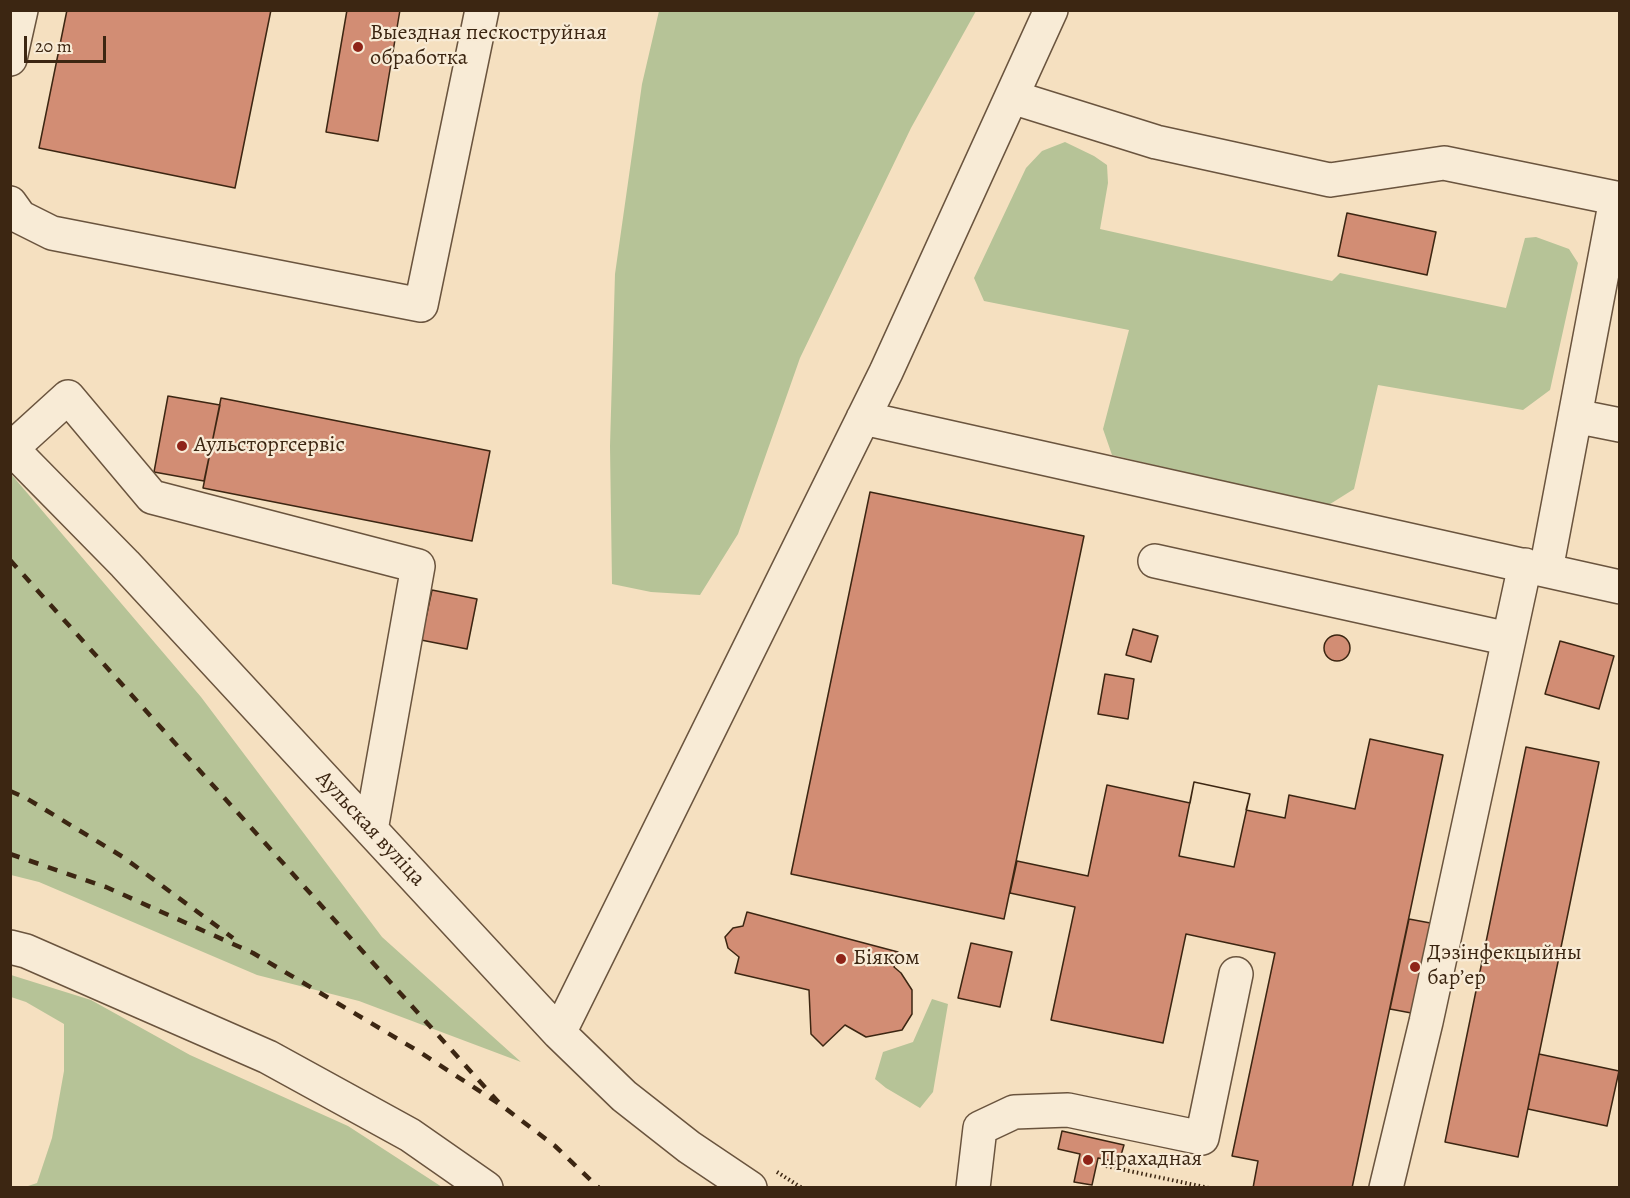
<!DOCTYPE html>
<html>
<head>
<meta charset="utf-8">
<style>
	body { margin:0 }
	#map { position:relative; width:1630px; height:1198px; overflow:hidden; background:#f5e0c0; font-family:Alegreya,serif }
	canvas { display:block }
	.frame { position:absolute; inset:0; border:12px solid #3c2612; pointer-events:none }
	.scale { position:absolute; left:24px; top:36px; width:82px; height:27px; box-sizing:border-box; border:3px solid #3c2612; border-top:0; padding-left:8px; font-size:18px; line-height:21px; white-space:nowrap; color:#3c2612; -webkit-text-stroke:4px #f8ebd6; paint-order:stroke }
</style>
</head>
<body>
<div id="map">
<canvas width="1630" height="1198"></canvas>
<div class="frame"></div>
<div class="scale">20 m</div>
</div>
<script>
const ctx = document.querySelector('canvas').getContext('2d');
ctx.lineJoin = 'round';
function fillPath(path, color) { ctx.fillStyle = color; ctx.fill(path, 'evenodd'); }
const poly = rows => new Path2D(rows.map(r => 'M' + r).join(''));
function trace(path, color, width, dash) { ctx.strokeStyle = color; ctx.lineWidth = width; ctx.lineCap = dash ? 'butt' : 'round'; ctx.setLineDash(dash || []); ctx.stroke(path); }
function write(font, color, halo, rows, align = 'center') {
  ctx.font = font + ' Alegreya,serif'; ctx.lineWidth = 4.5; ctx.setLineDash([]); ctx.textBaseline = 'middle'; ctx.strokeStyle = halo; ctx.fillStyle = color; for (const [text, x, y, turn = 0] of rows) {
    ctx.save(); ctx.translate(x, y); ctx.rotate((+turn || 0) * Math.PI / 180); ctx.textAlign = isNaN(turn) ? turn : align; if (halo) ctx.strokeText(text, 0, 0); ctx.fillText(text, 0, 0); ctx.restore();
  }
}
fillPath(poly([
	[659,11,976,11,911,128,800,358,738,534,700,595,651,592,612,584,610,446,615,274,642,84],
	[1065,142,1094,156,1107,165,1108,183,1100,229,1332,281,1340,273,1506,308,1525,238,1536,237,1569,249,1578,263,1550,390,1523,410,1378,385,1354,489,1327,506,1112,455,1103,429,1129,330,984,301,974,278,1026,168,1042,151],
	[11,474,201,697,382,937,521,1062,359,1001,257,975,39,882,11,875],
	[11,975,91,1000,190,1055,348,1126,442,1187,25,1187,37,1183,52,1138,64,1071,64,1024,26,1002,11,997],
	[932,999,948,1004,933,1092,920,1108,886,1088,875,1079,883,1052,913,1042]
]), '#b6c397');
const building = poly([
	[67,10,271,10,235,188,39,148,67,10],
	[347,10,400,10,378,141,326,132,347,10],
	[1347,213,1436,232,1427,275,1338,256,1347,213],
	[168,396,220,405,204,481,154,472,168,396],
	[221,398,490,451,472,541,203,488,221,398],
	[870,492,1084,536,1004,919,791,874,870,492],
	[432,590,477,599,467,649,421,640,432,590],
	[1133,629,1158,636,1151,662,1126,655,1133,629],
	'1324 648a13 13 0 1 1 26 0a13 13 0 1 1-26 0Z',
	[1560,641,1614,656,1599,709,1545,694,1560,641],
	[1105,674,1134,679,1128,719,1098,714,1105,674],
	[1370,739,1443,755,1352,1188,1253,1188,1258,1161,1232,1156,1275,953,1186,934,1163,1043,1051,1020,1075,907,1010,893,1017,861,1088,876,1107,785,1190,803,1194,782,1250,794,1246,810,1285,818,1289,795,1355,809,1370,739],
	[1526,747,1599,762,1518,1157,1445,1142,1526,747],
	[1194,782,1250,794,1234,867,1179,856,1194,782],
	[747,912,898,952,894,967,901,973,912,990,912,1014,902,1030,866,1037,845,1025,823,1046,811,1034,809,990,735,973,739,957,728,948,725,937,733,928,743,926,747,912],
	[1409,919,1441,925,1422,1015,1390,1009,1409,919],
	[971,943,1012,952,1000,1007,958,998,971,943],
	[1539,1054,1619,1071,1607,1126,1528,1109,1539,1054],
	[1062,1131,1124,1145,1119,1162,1098,1158,1092,1185,1074,1182,1080,1154,1058,1149,1062,1131]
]);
fillPath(building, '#d28d74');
trace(building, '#3c2612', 1.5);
const minor = poly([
	[10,59,21,10],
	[1012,97,1156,142,1330,180,1444,163,1620,199],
	[10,203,20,217,52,233,421,305,482,10],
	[1575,416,1620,425],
	[863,418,1620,587],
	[10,447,125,564,559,1033,624,1096,689,1147,750,1188],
	[12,448,68,397,152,497,418,566,371,830],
	[1155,561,1509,639],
	[1546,570,1616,199],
	[10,947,26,951,268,1057,410,1135,486,1188],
	[559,1033,886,372,1051,10],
	[973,1188,980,1128,1014,1112,1068,1110,1202,1138,1236,974],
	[1386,1188,1426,1022,1525,565]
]);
trace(minor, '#6a543e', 36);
trace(poly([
	[1106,1166,1209,1188],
	[777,1172,802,1188]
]), '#3c2612', 4, [1.5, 3]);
trace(minor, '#f8ebd6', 33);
trace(poly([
	[10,560,501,1105],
	[10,791,26,798,123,857,233,938],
	[10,854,106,887,253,953,418,1051,501,1105,555,1146,599,1188]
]), '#3c2612', 4.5, [10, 10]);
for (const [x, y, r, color] of [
	[358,47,6,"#8f2418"],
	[182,446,6,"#8f2418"],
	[841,959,6,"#8f2418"],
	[1415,967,6,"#8f2418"],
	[1088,1160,6,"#8f2418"]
]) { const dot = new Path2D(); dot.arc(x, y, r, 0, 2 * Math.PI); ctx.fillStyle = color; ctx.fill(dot); trace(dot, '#f8ebd6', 2); }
write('22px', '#3c2612', '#f8ebd6', [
	["Выездная пескоструйная",370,34],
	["обработка",370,59],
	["Аульсторгсервіс",194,446],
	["Дэзінфекцыйны",1427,954],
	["барʼер",1427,979],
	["Біяком",853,959],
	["Прахадная",1100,1160]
], 'left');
write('22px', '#3c2612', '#f8ebd6', [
	["Аульская вуліца",370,829,47]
]);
</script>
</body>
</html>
